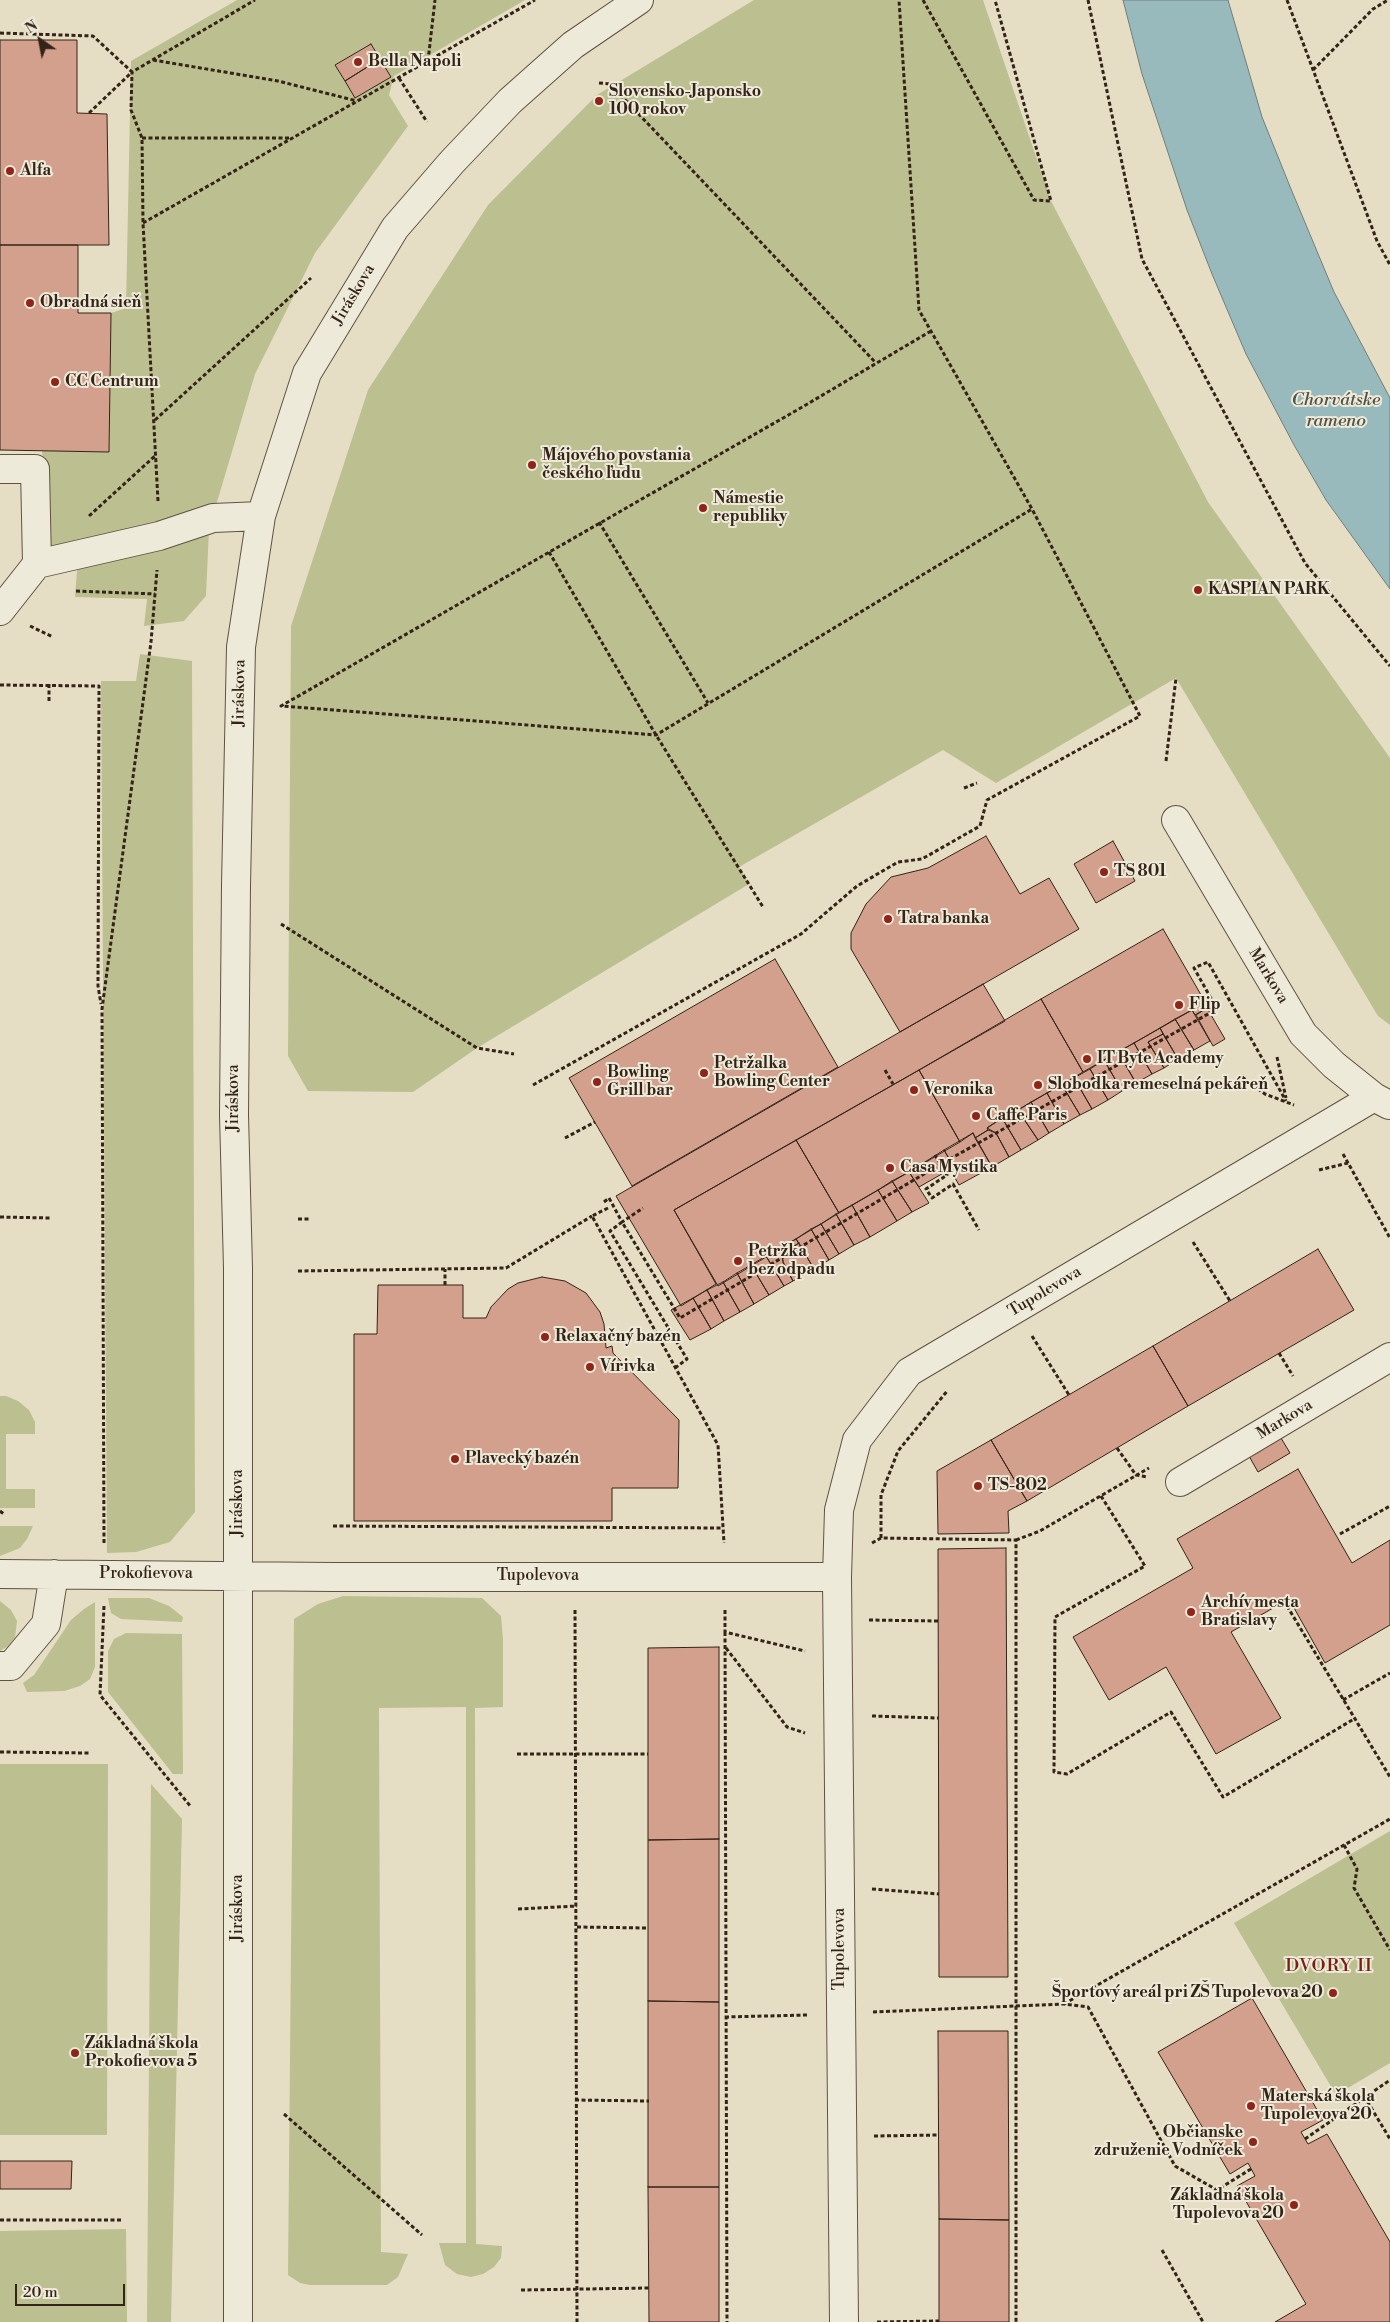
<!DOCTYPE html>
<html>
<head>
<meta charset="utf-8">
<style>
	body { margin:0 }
	#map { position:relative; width:1390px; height:2322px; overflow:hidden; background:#e5dec4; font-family:"Libre Bodoni",serif }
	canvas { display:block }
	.north { position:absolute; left:15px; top:15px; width:50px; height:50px; -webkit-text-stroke:4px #eeead9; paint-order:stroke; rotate:327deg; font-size:14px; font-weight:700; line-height:20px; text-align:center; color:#342317 }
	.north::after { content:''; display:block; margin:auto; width:18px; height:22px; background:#342317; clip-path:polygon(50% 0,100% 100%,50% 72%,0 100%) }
	.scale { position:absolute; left:15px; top:2284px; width:110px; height:22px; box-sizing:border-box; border:2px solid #342317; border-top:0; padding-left:6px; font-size:15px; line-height:18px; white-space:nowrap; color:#342317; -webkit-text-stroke:4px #eeead9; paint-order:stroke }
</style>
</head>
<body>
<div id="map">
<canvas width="1390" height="2322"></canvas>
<div class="north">N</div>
<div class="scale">20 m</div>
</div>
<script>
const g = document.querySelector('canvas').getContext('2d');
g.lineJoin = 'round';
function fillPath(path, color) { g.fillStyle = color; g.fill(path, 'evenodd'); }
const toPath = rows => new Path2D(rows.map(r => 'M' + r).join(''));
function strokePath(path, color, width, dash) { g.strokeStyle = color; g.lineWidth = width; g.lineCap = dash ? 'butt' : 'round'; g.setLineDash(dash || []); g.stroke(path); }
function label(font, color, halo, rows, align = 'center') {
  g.font = font + ' "Libre Bodoni",serif'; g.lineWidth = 4; g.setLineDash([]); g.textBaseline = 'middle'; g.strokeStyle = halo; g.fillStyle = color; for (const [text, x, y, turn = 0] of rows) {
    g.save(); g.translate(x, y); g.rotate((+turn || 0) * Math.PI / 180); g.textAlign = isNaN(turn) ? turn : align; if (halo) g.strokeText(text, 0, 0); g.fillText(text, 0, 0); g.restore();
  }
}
fillPath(toPath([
	[237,0,525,0,394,76,389,95,408,126,315,253,255,374,209,529,206,596,184,621,144,626,147,599,75,597,79,545,49,547,42,450,109,452,111,313,126,308,131,61],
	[754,0,983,0,1051,201,1208,502,1390,758,1390,1025,1378,1016,1176,678,996,783,943,750,739,867,749,884,477,1048,413,1092,308,1091,288,1056,291,626,368,390,488,205,597,95],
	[140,654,192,661,195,1512,170,1542,136,1552,107,1553,101,681,136,681],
	[0,1396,6,1396,18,1401,29,1410,35,1422,35,1434,6,1434,6,1489,35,1489,35,1508,0,1508],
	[0,1526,33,1526,27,1539,20,1548,0,1556],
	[343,1596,482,1598,501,1616,503,1640,503,1707,475,1708,476,2244,502,2246,501,2258,494,2267,483,2274,471,2277,457,2274,445,2265,439,2243,466,2243,466,1707,379,1708,381,2252,408,2254,398,2277,387,2285,310,2285,300,2283,288,2275,294,1619,318,1604],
	[108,1598,149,1598,169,1606,183,1617,182,1622,121,1619,111,1613],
	[0,1601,11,1610,17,1621,15,1637,8,1646,0,1651],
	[95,1602,95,1667,90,1679,80,1686,64,1691,27,1692,23,1683,34,1675,71,1620,84,1609],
	[126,1633,182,1634,183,1774,173,1774,108,1692,108,1651,114,1639],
	[0,1764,108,1764,107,2135,0,2135],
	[151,1784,182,1819,171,2322,147,2322],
	[1390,1831,1390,2063,1336,2095,1234,1923],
	[126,2229,127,2322,0,2322,0,2231]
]), '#bcbf8f');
const water = toPath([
	[1123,0,1228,0,1262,117,1291,189,1334,292,1390,398,1390,589,1326,500,1294,445,1246,354,1212,274,1187,210,1142,74,1123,0]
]);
fillPath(water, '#99babc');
strokePath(water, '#717e7a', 1);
const building = toPath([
	[0,40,77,40,77,113,107,114,109,245,0,245,0,40],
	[371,44,380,59,345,81,335,65,371,44],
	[380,59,391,77,355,98,345,81,380,59],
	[0,245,78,245,78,313,111,313,109,452,0,450,0,245],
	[986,836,1020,894,1049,878,1079,929,900,1032,851,949,851,933,866,904,891,877,928,868,986,836],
	[1113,841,1135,881,1096,903,1074,864,1113,841],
	[1163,929,1208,1007,1195,1015,1192,1010,1083,1072,1041,999,1163,929],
	[775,959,838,1067,632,1186,569,1078,775,959],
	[983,984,1005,1021,674,1210,716,1284,681,1306,616,1196,983,984],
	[1041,999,1083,1072,1018,1110,1019,1112,1004,1121,1002,1118,987,1128,988,1130,975,1138,973,1133,960,1142,919,1070,1041,999],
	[1207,1008,1225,1039,1213,1046,1196,1015,1207,1008],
	[1192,1010,1210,1041,1194,1050,1175,1019,1192,1010],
	[1175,1019,1194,1050,1178,1059,1160,1028,1175,1019],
	[1160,1028,1163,1034,1148,1042,1164,1068,1152,1074,1134,1043,1160,1028],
	[1163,1034,1178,1059,1164,1068,1148,1042,1163,1034],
	[1134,1043,1152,1074,1136,1083,1118,1052,1134,1043],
	[1118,1052,1136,1083,1122,1091,1104,1060,1118,1052],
	[1104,1060,1122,1091,1108,1100,1090,1069,1104,1060],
	[1090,1069,1108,1100,1092,1109,1074,1078,1090,1069],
	[919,1070,960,1142,839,1213,796,1140,919,1070],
	[1074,1078,1092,1109,1080,1115,1062,1085,1074,1078],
	[1062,1085,1080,1115,1064,1124,1047,1093,1062,1085],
	[1047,1093,1064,1124,1049,1133,1031,1102,1047,1093],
	[1031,1102,1049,1133,1038,1140,1018,1110,1031,1102],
	[1019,1112,1038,1140,1021,1150,1004,1121,1019,1112],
	[1002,1118,1021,1150,1009,1157,996,1133,987,1128,1002,1118],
	[988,1130,996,1133,1009,1157,992,1167,975,1138,988,1130],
	[973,1133,992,1167,959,1185,950,1169,954,1167,944,1150,973,1133],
	[796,1140,839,1213,718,1286,674,1210,796,1140],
	[944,1150,954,1167,919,1187,909,1172,944,1150],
	[909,1172,929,1203,912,1212,892,1181,909,1172],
	[892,1181,912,1212,897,1221,878,1190,892,1181],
	[878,1190,897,1221,870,1237,852,1205,878,1190],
	[852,1205,870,1237,854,1245,836,1214,852,1205],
	[836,1214,854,1245,839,1254,821,1224,836,1214],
	[821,1224,839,1254,829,1260,811,1229,821,1224],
	[811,1229,829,1260,814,1269,796,1239,811,1229],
	[796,1239,799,1243,782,1254,783,1262,793,1281,784,1286,766,1256,796,1239],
	[799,1243,814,1269,793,1281,783,1262,782,1254,799,1243],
	[1318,1249,1354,1310,1188,1406,1153,1346,1318,1249],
	[766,1256,784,1286,769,1295,751,1265,766,1256],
	[751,1265,769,1295,754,1304,737,1273,751,1265],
	[737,1273,754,1304,740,1312,723,1282,737,1273],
	[542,1277,565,1281,586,1293,600,1312,604,1324,606,1348,612,1346,613,1353,679,1420,678,1488,612,1488,612,1521,354,1521,354,1334,377,1334,378,1285,463,1285,463,1318,486,1318,491,1307,508,1289,518,1283,542,1277],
	[723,1282,740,1312,724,1321,707,1290,723,1282],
	[707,1290,724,1321,711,1329,693,1298,707,1290],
	[693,1298,711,1329,690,1340,671,1310,693,1298],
	[1153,1346,1188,1406,1027,1501,991,1440,1153,1346],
	[1281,1438,1290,1453,1258,1472,1249,1456,1281,1438],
	[991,1440,1027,1501,1008,1511,1009,1533,938,1534,937,1471,991,1440],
	[1298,1469,1352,1563,1390,1540,1390,1625,1325,1663,1289,1599,1231,1632,1281,1718,1216,1754,1166,1667,1109,1700,1073,1637,1193,1568,1177,1539,1298,1469],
	[1006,1548,1008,1977,939,1977,938,1549,1006,1548],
	[719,1647,719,1839,648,1840,648,1648,719,1647],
	[719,1839,719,2002,648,2001,648,1840,719,1839],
	[1252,1998,1323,2120,1301,2132,1308,2144,1327,2134,1390,2242,1390,2322,1275,2322,1306,2304,1237,2186,1255,2176,1248,2163,1230,2174,1158,2052,1252,1998],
	[648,2001,719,2002,719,2187,648,2187,648,2001],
	[938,2031,1008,2031,1009,2220,939,2219,938,2031],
	[0,2161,72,2161,71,2189,0,2189,0,2161],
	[648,2187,719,2187,719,2322,649,2322,648,2187],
	[939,2219,1009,2220,1009,2322,939,2322,939,2219]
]);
fillPath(building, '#d3a08d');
strokePath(building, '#342317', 1);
const minor = toPath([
	[0,469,35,469,37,564,0,611],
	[37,564,159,536,213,518,261,516],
	[1176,820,1303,1034,1334,1065,1374,1097,1389,1105],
	[1180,1482,1390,1357],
	[0,1574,334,1577,837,1577],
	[0,1666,11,1666,46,1624,54,1574],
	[238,2322,238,1268,234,1115,236,885,241,647,261,516,307,373,395,228,452,162,510,101,573,45,639,0],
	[844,2322,837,1577,839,1510,857,1440,909,1372,1374,1097]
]);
strokePath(minor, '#605242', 30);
strokePath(toPath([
	[923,0,1034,200,1051,201,995,0],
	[1088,0,1142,259,1305,563,1390,666],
	[1287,0,1377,241,1390,265],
	[0,33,93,36,132,72,89,113],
	[153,60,278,81,357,101],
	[428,61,435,0],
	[1313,70,1373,9,1388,0],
	[399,78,427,122],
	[599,83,610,84,876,363],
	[142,138,291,138],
	[143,223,535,0],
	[931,331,804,406,281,706,656,735,1032,509],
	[155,420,311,278],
	[158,501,143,223,142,138,131,110,132,72,255,0],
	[89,516,156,455],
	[599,522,708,703],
	[549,552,656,735,763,907],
	[76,591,155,594],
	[30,626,53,637],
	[0,685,99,686,98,986,101,1004],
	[49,701,49,684],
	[1166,761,1176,678],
	[964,788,977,783],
	[281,924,477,1048,514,1054],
	[1277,1057,1286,1098],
	[885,1070,893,1084],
	[1242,1077,1265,1094,1294,1105],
	[533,1085,801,934,857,886,898,862,922,859,980,826,987,800,1140,716,1032,509,919,310,899,0],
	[565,1138,595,1122],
	[1343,1154,1390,1238],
	[935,1155,947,1175,926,1189,932,1198,953,1184,979,1230],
	[1319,1170,1348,1163],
	[604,1202,609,1198,622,1222,643,1208],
	[608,1208,592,1216,718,1445,724,1543],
	[0,1217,51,1218],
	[298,1219,311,1219],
	[1193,1242,1230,1301],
	[298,1271,506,1268,592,1216],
	[445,1285,445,1269],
	[1032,1336,1069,1395],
	[1279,1353,1293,1376],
	[675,1368,687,1359,610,1231,622,1222,680,1318,941,1164,1217,1009,1194,968,1208,962,1286,1101],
	[1117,1448,1136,1475,1147,1477],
	[1101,1496,1145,1566,1055,1617,1054,1772,1067,1774,1171,1712,1223,1797,1354,1719],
	[0,1511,5,1515],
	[333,1526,723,1528],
	[1340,1534,1390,1506],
	[881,1538,881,1495,898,1451,948,1390],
	[1016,1540,1040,1531,1149,1468],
	[104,1543,102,1009,151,642,157,570],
	[872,1543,881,1538,1016,1540,1016,2322],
	[104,1606,100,1695,191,1807],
	[1287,1606,1390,1777],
	[575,1610,577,2322],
	[725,1610,725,1632,805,1651],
	[869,1620,938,1621],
	[725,1632,727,2322],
	[726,1648,787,1727,805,1733],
	[1343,1700,1390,1673],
	[872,1716,938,1718],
	[0,1752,89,1753],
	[517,1754,648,1754],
	[1344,1845,1357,1869,1354,1888,1390,1950],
	[872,1889,939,1894],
	[518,1909,577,1906],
	[577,1927,648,1928],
	[1064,2004,1390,1819],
	[873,2012,1064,2004,1088,2007,1175,2166,1217,2190,1251,2169],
	[725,2017,807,2015],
	[1364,2096,1390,2139],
	[575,2100,649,2101],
	[284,2114,422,2235],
	[874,2136,939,2135],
	[1305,2139,1390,2080],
	[0,2220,123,2220],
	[1162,2250,1203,2322],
	[521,2290,649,2288],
	[877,2322,939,2321]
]), '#342317', 3, [4, 2.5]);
strokePath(minor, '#eeead9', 28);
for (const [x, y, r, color] of [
	[358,62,5,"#8f2418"],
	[599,101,5,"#8f2418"],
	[10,171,5,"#8f2418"],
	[30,303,5,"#8f2418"],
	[55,382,5,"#8f2418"],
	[532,465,5,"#8f2418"],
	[703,508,5,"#8f2418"],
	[1198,590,5,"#8f2418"],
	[1104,872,5,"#8f2418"],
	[888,919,5,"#8f2418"],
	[1179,1005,5,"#8f2418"],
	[1087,1059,5,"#8f2418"],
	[704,1073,5,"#8f2418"],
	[597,1082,5,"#8f2418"],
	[1038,1085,5,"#8f2418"],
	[914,1090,5,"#8f2418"],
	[976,1116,5,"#8f2418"],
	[890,1168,5,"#8f2418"],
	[738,1261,5,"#8f2418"],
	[545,1337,5,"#8f2418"],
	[590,1367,5,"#8f2418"],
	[455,1459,5,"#8f2418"],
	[978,1486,5,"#8f2418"],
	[1191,1612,5,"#8f2418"],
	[1333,1993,5,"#8f2418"],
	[75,2053,5,"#8f2418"],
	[1251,2106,5,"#8f2418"],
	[1253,2142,5,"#8f2418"],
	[1294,2205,5,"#8f2418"]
]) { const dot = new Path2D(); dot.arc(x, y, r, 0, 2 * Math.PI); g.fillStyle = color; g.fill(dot); strokePath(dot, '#eeead9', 2); }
label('bold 16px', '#342317', '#eeead9', [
	["Bella Napoli",368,62],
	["Slovensko-Japonsko",609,92],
	["100 rokov",609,110],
	["Alfa",20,171],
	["Obradná sieň",40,303],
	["CC Centrum",65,382],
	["Májového povstania",542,456],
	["českého ľudu",542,474],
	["Námestie",713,499],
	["republiky",713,517],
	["KASPIAN PARK",1208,590],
	["TS 801",1114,872],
	["Tatra banka",898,919],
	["Flip",1189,1005],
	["IT Byte Academy",1097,1059],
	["Petržalka",714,1064],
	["Bowling Center",714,1082],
	["Bowling",607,1073],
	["Grill bar",607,1091],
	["Slobodka remeselná pekáreň",1048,1085],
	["Veronika",924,1090],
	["Caffe Paris",986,1116],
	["Casa Mystika",900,1168],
	["Petržka",748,1252],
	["bez odpadu",748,1270],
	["Relaxačný bazén",555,1337],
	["Vírivka",600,1367],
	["Plavecký bazén",465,1459],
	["TS-802",988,1486],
	["Archív mesta",1201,1603],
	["Bratislavy",1201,1621],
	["Športový areál pri ZŠ Tupolevova 20",1323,1993,"right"],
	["Základná škola",85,2044],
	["Prokofievova 5",85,2062],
	["Materská škola",1261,2097],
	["Tupolevova 20",1261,2115],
	["Občianske",1243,2133,"right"],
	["združenie Vodníček",1243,2151,"right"],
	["Základná škola",1284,2196,"right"],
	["Tupolevova 20",1284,2214,"right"]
], 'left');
label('16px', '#342317', '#eeead9', [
	["Jiráskova",354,295,-59],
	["Jiráskova",240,693,-89],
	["Markova",1268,976,59],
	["Jiráskova",234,1098,-90],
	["Tupolevova",1045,1292,-31],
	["Markova",1285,1420,-31],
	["Jiráskova",238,1503,-90],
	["Prokofievova",146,1574],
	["Tupolevova",538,1576],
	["Jiráskova",238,1908,-90],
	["Tupolevova",840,1949,-90]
]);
label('italic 18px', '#525049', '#eeead9', [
	["Chorvátske",1336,401],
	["rameno",1336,422]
]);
g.letterSpacing = '1px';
label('18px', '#7a1f14', '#eeead9', [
	["DVORY II",1329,1967]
]);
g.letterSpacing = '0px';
</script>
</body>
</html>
